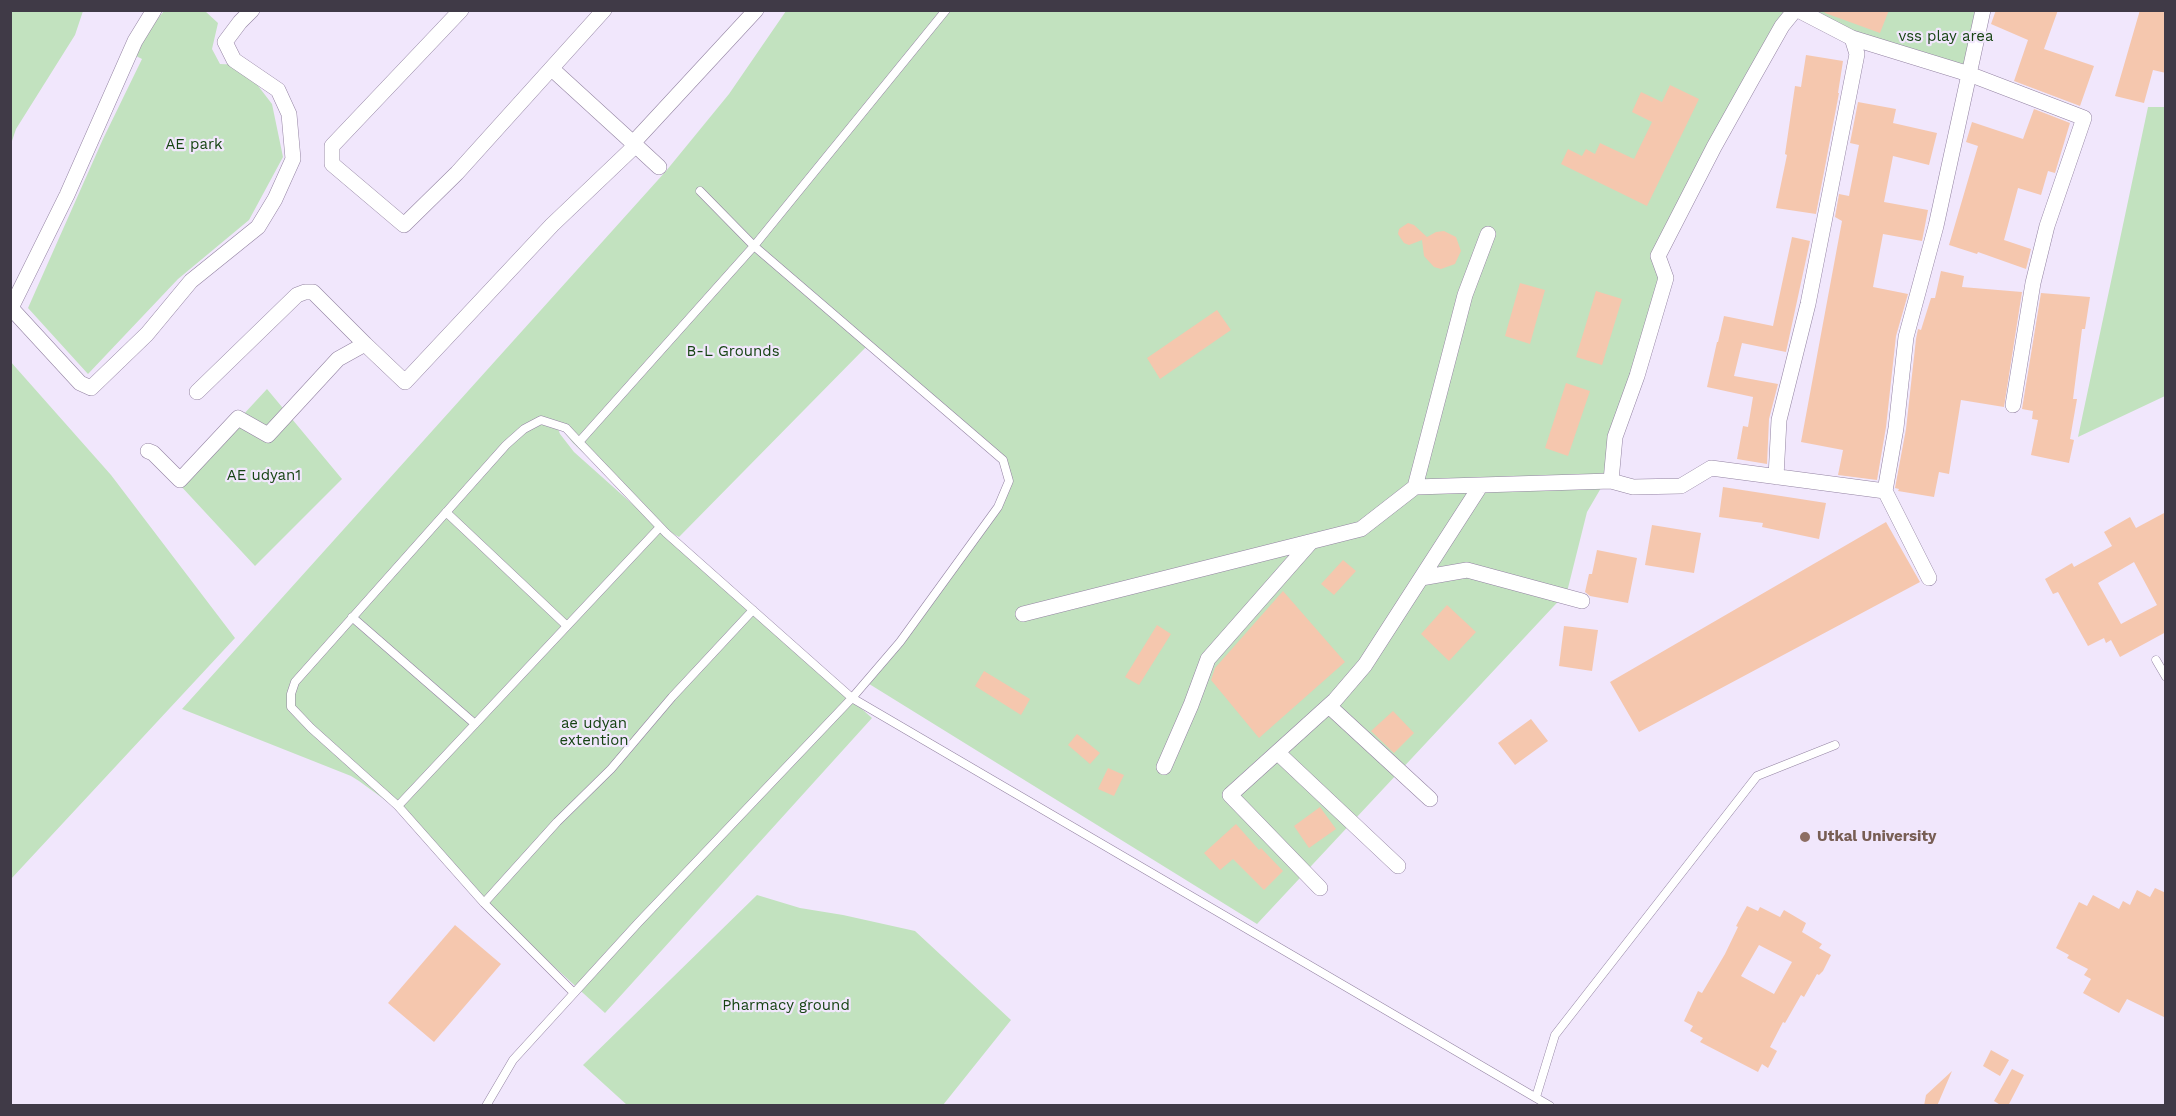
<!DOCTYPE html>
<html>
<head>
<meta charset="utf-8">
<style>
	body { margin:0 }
	#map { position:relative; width:2176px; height:1116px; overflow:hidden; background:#f1e7fc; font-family:"Work Sans",sans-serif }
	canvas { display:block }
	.frame { position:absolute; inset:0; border:12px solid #403a47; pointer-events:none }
</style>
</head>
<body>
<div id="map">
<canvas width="2176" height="1116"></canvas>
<div class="frame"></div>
</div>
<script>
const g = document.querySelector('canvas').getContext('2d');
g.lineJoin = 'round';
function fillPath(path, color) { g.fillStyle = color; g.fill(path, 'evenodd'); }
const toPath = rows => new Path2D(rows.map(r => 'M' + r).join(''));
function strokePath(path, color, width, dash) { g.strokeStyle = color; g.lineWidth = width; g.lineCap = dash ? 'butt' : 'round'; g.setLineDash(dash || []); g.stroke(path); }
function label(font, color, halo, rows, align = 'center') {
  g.font = font + ' "Work Sans",sans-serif'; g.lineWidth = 4.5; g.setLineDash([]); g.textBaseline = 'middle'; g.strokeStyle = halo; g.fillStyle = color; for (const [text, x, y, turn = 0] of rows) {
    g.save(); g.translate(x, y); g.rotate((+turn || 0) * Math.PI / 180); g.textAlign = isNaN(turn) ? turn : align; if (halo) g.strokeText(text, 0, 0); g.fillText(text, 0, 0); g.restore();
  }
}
fillPath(toPath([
	[11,10,83,11,75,35,16,129,11,144],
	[164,11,205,11,218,23,212,49,220,64,242,65,272,104,283,157,249,220,178,279,88,374,28,308,103,139,142,59,130,53],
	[786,11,1795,11,1659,247,1661,277,1608,476,1587,512,1567,592,1257,924,866,682,959,563,1010,482,1003,459,868,345,679,537,661,527,573,443,555,421,560,434,574,452,872,718,605,1013,484,903,396,808,359,781,351,776,182,709,666,171,729,94],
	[1801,11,1981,11,1967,71,1908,52],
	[2148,107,2165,107,2165,396,2078,437],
	[10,361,111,475,235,638,11,879],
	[267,389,342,479,255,566,179,484],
	[757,895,800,908,843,915,915,931,1011,1020,943,1105,627,1105,583,1065]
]), '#c2e2bf');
fillPath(toPath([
	[1823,10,1889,10,1880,33,1825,13],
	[1996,10,2058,10,2044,49,2094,66,2080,106,2014,81,2028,40,1991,24],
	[2140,10,2166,10,2166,73,2153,70,2144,103,2115,96],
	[1806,55,1843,61,1838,93,1839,93,1816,214,1776,208,1787,155,1785,154,1795,86,1801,87],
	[1670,85,1699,99,1647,206,1561,164,1568,149,1582,156,1586,149,1595,154,1600,143,1634,159,1652,122,1632,112,1641,92,1662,102],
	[1858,102,1896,109,1893,123,1937,133,1929,165,1893,156,1884,202,1928,210,1922,241,1883,234,1873,287,1908,294,1896,336,1886,427,1877,480,1838,475,1843,450,1801,442,1842,221,1835,217,1839,194,1849,196,1859,145,1850,143],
	[2034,109,2070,123,2055,173,2048,171,2041,195,2018,188,2004,240,2031,249,2026,269,1978,252,1977,254,1949,245,1978,146,1966,142,1972,122,2023,139],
	[1408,223,1414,225,1427,237,1436,232,1444,231,1456,237,1461,251,1455,264,1441,269,1434,267,1424,256,1422,240,1409,245,1404,243,1398,234,1399,229],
	[1792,237,1810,241,1786,352,1742,343,1734,376,1778,384,1769,419,1767,464,1737,459,1743,426,1748,427,1753,397,1707,387,1717,342,1718,342,1724,316,1773,326],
	[1941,271,1964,276,1962,287,2022,292,2004,407,1961,400,1949,474,1939,472,1934,497,1898,491,1899,489,1895,488,1906,429,1916,339,1918,329,1921,330,1931,298,1935,298],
	[1520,283,1545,290,1530,344,1505,336],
	[1596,291,1622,299,1602,365,1576,357],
	[2041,293,2090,297,2085,329,2082,329,2073,399,2077,399,2070,439,2074,440,2069,463,2031,455,2038,420,2032,419,2033,411,2022,409],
	[1217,310,1231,330,1160,379,1147,358],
	[1566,383,1590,391,1568,456,1545,448],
	[1723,487,1826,503,1819,539,1762,527,1763,523,1719,517],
	[2166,512,2166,632,2120,657,2111,640,2106,643,2104,638,2088,646,2058,592,2053,594,2045,579,2072,563,2074,567,2112,546,2104,532,2130,517,2136,528],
	[2134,562,2157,605,2121,624,2098,583],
	[1886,522,1920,582,1639,732,1610,682],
	[1652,525,1701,533,1694,573,1645,565],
	[1597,550,1637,558,1628,603,1590,596,1585,592,1589,574,1592,574],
	[1343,560,1356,571,1334,595,1321,584],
	[1283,591,1345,662,1259,738,1211,680,1215,668],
	[1447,605,1476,632,1449,661,1421,634],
	[1157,625,1171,634,1139,685,1125,677],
	[1564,626,1598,630,1592,671,1559,666],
	[984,671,1030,699,1021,715,975,686],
	[1393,711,1414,733,1394,753,1371,731],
	[1531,719,1548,741,1515,765,1498,743],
	[1077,734,1100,753,1090,764,1068,745],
	[1108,768,1124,775,1114,796,1098,789],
	[1320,807,1336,829,1309,848,1294,826],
	[1236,824,1259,850,1261,848,1283,871,1264,890,1233,859,1220,870,1204,853],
	[2155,888,2166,893,2166,1018,2127,999,2119,1013,2083,993,2091,979,2084,975,2088,969,2067,958,2069,955,2056,948,2079,902,2087,906,2093,895,2119,909,2123,901,2130,905,2137,890,2150,897],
	[1747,906,1758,911,1760,907,1780,917,1784,910,1806,923,1802,932,1822,944,1819,948,1831,955,1823,971,1819,975,1817,974,1804,997,1801,995,1785,1023,1783,1022,1770,1047,1777,1051,1768,1068,1762,1064,1758,1072,1700,1042,1703,1038,1690,1031,1693,1026,1684,1021,1698,991,1702,993,1725,954,1738,927,1736,926],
	[1759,945,1792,962,1774,994,1741,976],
	[455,925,501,964,434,1042,388,1003],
	[1991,1050,2009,1060,2000,1076,1983,1066],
	[2012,1069,2024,1075,2008,1106,2002,1106,1994,1101],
	[1952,1071,1937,1106,1924,1106,1926,1095]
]), '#f5c7ae');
const lane = toPath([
	[946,10,754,246,1003,460,1009,481,998,507,900,642,852,698,1550,1106],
	[446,512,567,626],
	[352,617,475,724],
	[2156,660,2166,677],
	[398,806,660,527],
	[484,903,557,822,611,769,672,697,753,610],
	[574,993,484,903,398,806,311,728,291,707,291,694,295,682,506,445,524,429,541,420,566,428,579,442],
	[1536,1097,1555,1035,1757,776,1835,745],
	[486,1106,513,1060,638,923,852,698,666,533,579,442,754,246,700,191]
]);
const street = toPath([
	[154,10,135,41,67,195,11,308,80,383,91,388,147,334,191,281,258,227,275,199,293,159,289,114,278,90,234,60,225,42,240,22,252,10],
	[461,10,332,146,332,164,404,225,457,173,604,10],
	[1795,10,1782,26,1752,79,1714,147,1658,256,1666,278,1637,376,1615,437,1611,481,1633,487,1681,486,1711,468,1885,491],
	[1852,38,1969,74,2084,118,2047,226,2033,283,2013,405],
	[552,69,633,143],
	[659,167,633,143,756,10],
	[1488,234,1465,295,1415,487,1611,481],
	[197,392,297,295,305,292,313,292,365,344],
	[148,451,153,453,180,480,238,418,268,435,338,359,365,344,405,382,552,225,636,145],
	[1776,477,1779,420,1808,304,1857,54,1852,38,1798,10],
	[1421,578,1467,570,1582,601],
	[1929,578,1885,491,1896,428,1906,337,1936,226,1983,10],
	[1023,614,1361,529,1415,487],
	[1329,706,1430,799],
	[1278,753,1398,866],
	[1164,767,1191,705,1208,659,1310,543],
	[1320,888,1230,795,1335,700,1365,665,1481,485]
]);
strokePath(lane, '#9383a2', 9);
strokePath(street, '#9383a2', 16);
strokePath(lane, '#fff', 8);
strokePath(street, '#fff', 15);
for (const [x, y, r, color] of [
	[1805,837,6,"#8d6e63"]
]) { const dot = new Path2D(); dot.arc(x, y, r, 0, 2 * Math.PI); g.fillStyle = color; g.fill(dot); strokePath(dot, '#f1e7fc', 2); }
label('15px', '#164413', '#f1e7fc', [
	["vss play area",1946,37],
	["AE park",194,145],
	["B-L Grounds",733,352],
	["AE udyan1",264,476],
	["ae udyan",594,724],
	["extention",594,741],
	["Pharmacy ground",786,1006]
]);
label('bold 15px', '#785e54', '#f1e7fc', [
	["Utkal University",1817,837]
], 'left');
</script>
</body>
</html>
